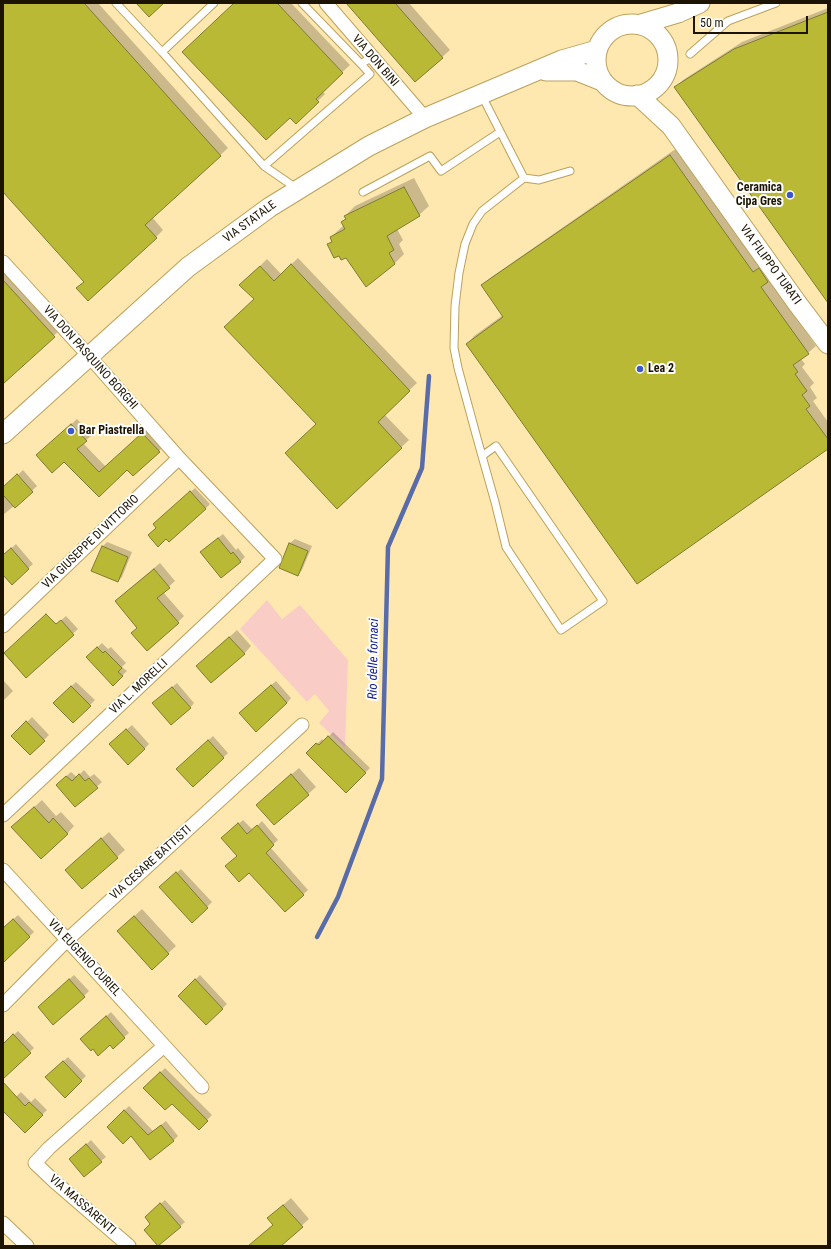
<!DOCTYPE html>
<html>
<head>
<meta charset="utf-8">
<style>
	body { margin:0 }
	#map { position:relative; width:831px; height:1249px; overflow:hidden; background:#fee8af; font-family:"Roboto Condensed",sans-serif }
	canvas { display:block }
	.frame { position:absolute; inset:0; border:4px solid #1c1401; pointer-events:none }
	.scale { position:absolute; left:693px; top:16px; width:115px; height:18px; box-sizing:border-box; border:2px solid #1c1401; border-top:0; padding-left:5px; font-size:12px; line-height:14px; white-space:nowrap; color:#1c1401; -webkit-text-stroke:3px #fff; paint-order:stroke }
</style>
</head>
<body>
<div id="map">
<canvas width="831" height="1249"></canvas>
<div class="frame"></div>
<div class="scale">50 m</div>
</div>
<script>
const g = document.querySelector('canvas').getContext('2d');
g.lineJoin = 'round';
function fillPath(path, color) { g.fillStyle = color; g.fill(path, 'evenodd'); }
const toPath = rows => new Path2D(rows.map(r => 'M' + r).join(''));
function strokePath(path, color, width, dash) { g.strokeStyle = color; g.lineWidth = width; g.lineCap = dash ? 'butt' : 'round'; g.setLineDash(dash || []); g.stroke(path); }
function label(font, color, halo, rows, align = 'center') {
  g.font = font + ' "Roboto Condensed",sans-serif'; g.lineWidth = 4; g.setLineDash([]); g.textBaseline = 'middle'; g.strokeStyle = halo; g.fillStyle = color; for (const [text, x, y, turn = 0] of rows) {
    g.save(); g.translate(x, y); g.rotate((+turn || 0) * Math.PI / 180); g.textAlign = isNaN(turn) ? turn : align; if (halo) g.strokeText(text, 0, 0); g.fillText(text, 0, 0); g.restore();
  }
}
fillPath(toPath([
	[267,600,282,619,300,605,348,660,345,747,319,723,329,711,315,694,307,702,240,629]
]), '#f9cdc5');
fillPath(toPath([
	[3,3,98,3,228,148,152,217,163,230,156,237,85,281,3,191],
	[235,3,291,3,350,65,322,91,325,94,296,123],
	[347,3,409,3,450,50,416,81],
	[828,8,828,301,676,87,683,80,742,42],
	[677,148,775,274,769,280,816,346,801,359,805,364,802,367,814,383,810,387,817,398,813,401,828,422,828,447,467,344,474,336,503,315,483,286,490,278],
	[414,178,429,206,419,215,397,229,403,240,399,244,404,254,394,264,346,257,339,254,328,245,333,241,331,237,344,225,343,222,346,218,345,216,355,206],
	[298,258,417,383,384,414,409,440,338,507,317,424,255,299,248,278,267,259,281,274],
	[3,265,61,329,3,382],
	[77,419,92,435,83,443,106,467,149,428,165,445,159,451,127,468,99,496,64,460,44,450],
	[23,470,37,486,15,507,14,506,3,515,3,489],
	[195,488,210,504,205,509,157,528,159,520],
	[223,534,236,550,238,548,245,557,240,562,206,547],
	[295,539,312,546,302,570,298,575,280,568,290,543],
	[107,542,132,552,122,577,118,581,102,547],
	[16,544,33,564,12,583,3,573,3,556],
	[160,563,175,581,163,592,184,616,178,622,138,628,122,595],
	[66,616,78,629,26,676,39,640],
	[237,630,251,646,244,654,205,659],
	[102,643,108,649,111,647,126,663,122,667,127,671,113,684,87,657],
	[3,680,13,691,3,701],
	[276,681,291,698,287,703,245,708],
	[76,682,95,700,73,722,54,703],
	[177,683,194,703,190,708,159,699],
	[32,717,49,735,30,754,13,736],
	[132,725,149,744,144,749,115,740],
	[333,732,370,768,346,792,308,753,322,739,324,741],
	[213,736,228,753,193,786,182,764],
	[299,768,316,787,274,824,264,798],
	[84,770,90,777,94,774,102,782,75,806,62,780,71,772,77,777],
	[42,800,56,816,61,812,74,826,67,834,20,820],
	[243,820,253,830,262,821,278,840,270,847,308,890,285,911,227,834],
	[109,832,125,850,82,888,74,862],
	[181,869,212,902,207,907,165,883],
	[142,909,176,946,152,968,126,924],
	[18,915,34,932,5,960,3,958,3,929],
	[74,975,89,991,84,996,44,1002],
	[200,975,227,1004,206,1024,179,996],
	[111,1012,129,1033,124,1037,110,1044,86,1034],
	[18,1031,34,1048,3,1077,3,1045],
	[68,1057,86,1076,65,1096,46,1077],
	[165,1068,212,1115,199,1128,172,1102,145,1088],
	[21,1092,31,1102,35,1098,47,1110,25,1131,3,1109],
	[129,1106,153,1131,166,1121,178,1136,173,1141,131,1135,108,1127],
	[91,1140,106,1157,101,1161,75,1155],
	[291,1198,309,1219,279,1246,260,1246,263,1233,274,1224,276,1211],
	[165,1200,185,1222,159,1245,145,1230,152,1223,150,1213]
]), '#0003');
strokePath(toPath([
	[317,937,338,897,382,779,388,547,422,468,429,376]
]), '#596caa', 4.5);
const building = toPath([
	[3,3,84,3,221,156,145,225,157,238,88,301,76,288,84,282,3,192,3,3],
	[136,3,164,3,149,17,136,3],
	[234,3,277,3,343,73,316,99,319,102,296,124,290,118,266,140,182,52,234,3],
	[346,3,395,3,443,58,415,82,346,3],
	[828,12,828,303,674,87,734,49,828,12],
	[670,155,753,272,759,268,768,282,761,287,809,354,793,365,798,372,795,374,807,391,802,395,810,406,806,409,828,439,828,449,637,584,466,344,503,317,481,285,670,155],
	[404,187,420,216,387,236,394,250,389,253,395,264,366,287,346,258,341,260,339,256,334,258,327,244,332,242,330,237,345,229,341,222,346,219,344,216,404,187],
	[291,264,410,391,378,422,402,448,337,509,285,453,316,424,224,327,254,299,239,285,260,266,274,281,291,264],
	[3,280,55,337,3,384,3,280],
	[71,424,87,441,77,449,99,472,142,433,160,452,133,476,127,470,99,497,64,462,52,473,36,455,71,424],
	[17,474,33,492,15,508,3,495,3,487,17,474],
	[190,491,206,509,169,542,166,539,158,547,148,535,156,528,153,524,190,491],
	[218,538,231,554,233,552,241,562,221,578,200,552,218,538],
	[289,543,308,551,298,576,279,568,289,543],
	[102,546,128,557,118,582,91,571,102,546],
	[11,548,29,569,12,585,3,575,3,555,11,548],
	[154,569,170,588,157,598,179,623,147,651,131,633,137,628,115,601,154,569],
	[46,614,56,624,61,620,74,635,26,678,4,653,46,614],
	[229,637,245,654,211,683,196,666,229,637],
	[97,647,103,653,105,651,122,668,118,672,123,676,113,686,86,657,97,647],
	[271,685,287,703,256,732,239,713,271,685],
	[71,686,91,706,73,723,53,703,71,686],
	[172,687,191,708,171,725,152,703,172,687],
	[26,721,45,741,30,755,11,736,26,721],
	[126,729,145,749,128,765,109,744,126,729],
	[328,736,366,773,346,793,306,753,316,743,319,745,328,736],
	[208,740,224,758,193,787,176,769,208,740],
	[79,774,85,781,89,778,98,788,75,807,56,785,66,776,72,781,79,774],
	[291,774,309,795,274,825,256,805,291,774],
	[34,807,49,823,53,818,68,834,41,859,11,827,34,807],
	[238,823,247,834,257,825,274,845,266,853,304,895,285,912,249,873,239,882,225,866,237,856,221,838,238,823],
	[101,838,118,858,82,889,65,870,101,838],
	[176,872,208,908,192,923,159,887,176,872],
	[134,916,169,954,152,970,117,931,134,916],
	[13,919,30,937,3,963,3,928,13,919],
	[69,979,85,997,53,1025,38,1007,69,979],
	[195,979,223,1009,206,1025,178,996,195,979],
	[106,1016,125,1038,113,1049,110,1045,98,1056,93,1049,91,1051,80,1039,106,1016],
	[13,1034,31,1053,3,1079,3,1044,13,1034],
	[63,1061,82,1081,65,1098,45,1077,63,1061],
	[160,1072,208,1121,199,1130,172,1104,165,1110,143,1088,160,1072],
	[3,1082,25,1106,29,1102,43,1115,25,1133,3,1111,3,1082],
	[124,1110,148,1135,161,1125,174,1141,150,1160,131,1136,123,1144,107,1127,124,1110],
	[86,1144,102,1162,84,1177,69,1159,86,1144],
	[160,1203,181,1227,158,1246,144,1230,150,1224,145,1217,160,1203],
	[283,1205,303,1227,281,1246,248,1246,273,1225,267,1218,283,1205]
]);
fillPath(building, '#bab936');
strokePath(building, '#7c7c32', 1);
const lane = toPath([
	[116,3,162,52,264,166,296,188],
	[302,3,361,64,372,57],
	[162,52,214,3],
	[690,54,728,21,776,3],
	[482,96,524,178,482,211,473,224,465,244,459,273,455,306,454,348,458,368,477,438,482,456,495,502,506,547,561,630,603,601,496,446,482,456],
	[264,166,370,74,361,64],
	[524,178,539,180,570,171],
	[363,192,430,156,441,171,500,132]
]);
const street = toPath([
	[326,3,425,118],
	[3,262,89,356,179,458,275,559,3,815],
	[3,626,179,458],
	[3,870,202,1087],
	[3,1005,67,940,302,725],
	[3,1223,27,1246],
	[129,1246,54,1181,35,1163,49,1148,164,1046]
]);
const secondary = toPath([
	[641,24,678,13,700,3],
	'596 60a36 36 0 1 1 72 0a36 36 0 1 1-72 0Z',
	[546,71,577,71,602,81],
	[637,95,644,101,671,126,797,303,828,344],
	[3,434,188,267,270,207,369,146,425,118,562,60,597,50]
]);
strokePath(lane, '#bca15a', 9);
strokePath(street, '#bca15a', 15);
strokePath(secondary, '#bca15a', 21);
strokePath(lane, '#fff', 7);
strokePath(street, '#fff', 13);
strokePath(secondary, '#fff', 19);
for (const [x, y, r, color] of [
	[790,195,4,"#3d58cb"],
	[640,369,4,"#3d58cb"],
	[71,431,4,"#3d58cb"]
]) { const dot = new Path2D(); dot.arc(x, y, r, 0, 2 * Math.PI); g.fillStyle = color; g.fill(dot); strokePath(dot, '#fff', 1.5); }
label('12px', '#1c1401', '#fff', [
	["VIA DON BINI",375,61,49],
	["VIA STATALE",250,222,-36],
	["VIA FILIPPO TURATI",770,265,54],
	["VIA DON PASQUINO BORGHI",90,358,48],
	["VIA GIUSEPPE DI VITTORIO",91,542,-44],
	["VIA L. MORELLI",139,687,-43],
	["VIA CESARE BATTISTI",151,863,-42],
	["VIA EUGENIO CURIEL",84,958,47],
	["VIA MASSARENTI",82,1205,41]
]);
label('bold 12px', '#1c1401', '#fff', [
	["Ceramica",782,188,"right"],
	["Cipa Gres",782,202,"right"],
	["Lea 2",648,369],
	["Bar Piastrella",79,431]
], 'left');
label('italic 13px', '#182391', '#fff', [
	["Rio delle fornaci",374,659,-89]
]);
</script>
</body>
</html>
